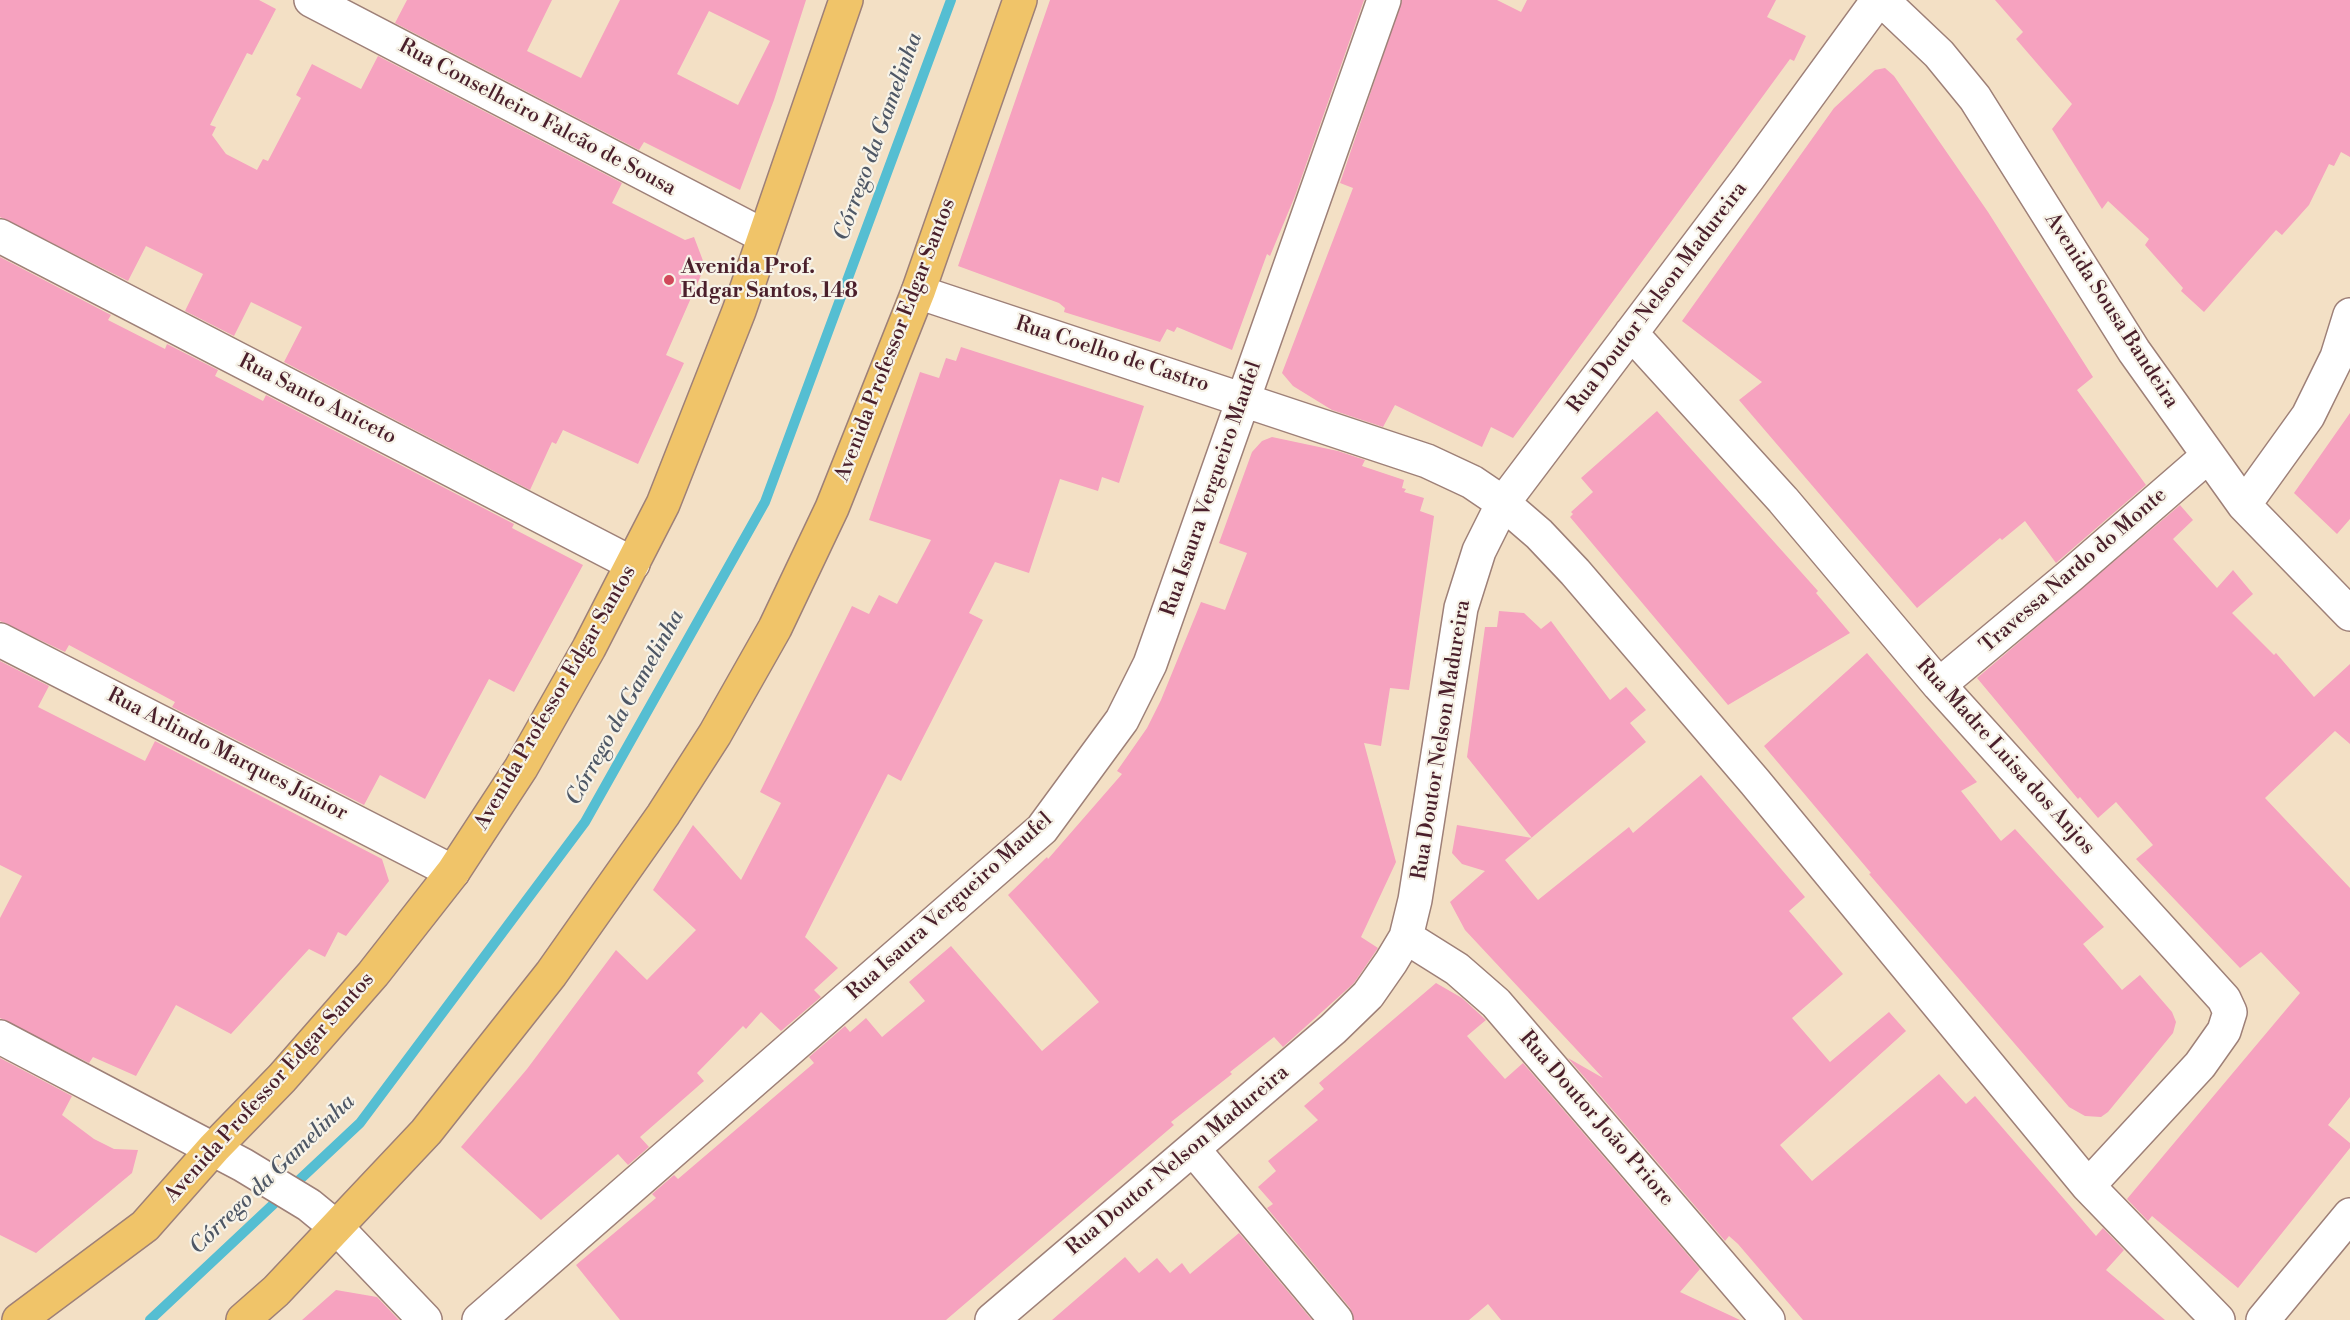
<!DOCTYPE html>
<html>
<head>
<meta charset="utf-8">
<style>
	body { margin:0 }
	canvas { display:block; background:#f3e0c5 }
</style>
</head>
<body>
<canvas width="2350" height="1320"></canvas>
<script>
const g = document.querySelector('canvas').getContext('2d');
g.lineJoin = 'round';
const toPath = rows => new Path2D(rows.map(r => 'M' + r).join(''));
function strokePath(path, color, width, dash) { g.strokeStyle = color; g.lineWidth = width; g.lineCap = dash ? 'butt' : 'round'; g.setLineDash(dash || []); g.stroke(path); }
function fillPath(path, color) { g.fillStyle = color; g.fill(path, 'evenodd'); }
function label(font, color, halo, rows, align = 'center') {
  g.font = font + ' "Libre Bodoni",serif'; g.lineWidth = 4.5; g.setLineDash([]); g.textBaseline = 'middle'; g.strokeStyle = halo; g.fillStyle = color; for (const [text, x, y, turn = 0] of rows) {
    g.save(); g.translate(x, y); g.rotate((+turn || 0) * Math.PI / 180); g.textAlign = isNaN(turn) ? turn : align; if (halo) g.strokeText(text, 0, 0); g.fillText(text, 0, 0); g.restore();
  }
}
strokePath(toPath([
	[150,1320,360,1123,585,822,765,502,951,0]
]), '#55bed2', 10);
fillPath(toPath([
	[0,0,259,0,276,9,252,55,247,53,210,125,216,127,212,135,226,154,257,170,263,159,268,161,301,98,296,95,312,64,361,89,378,56,622,183,612,203,685,240,694,237,705,266,666,355,684,363,638,464,563,430,556,444,552,442,530,490,284,362,302,327,251,302,234,336,185,311,203,274,146,246,128,281,0,217],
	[407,0,552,0,527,51,581,78,620,0,806,0,774,100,740,190,644,142,639,150,395,23],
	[709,11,770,41,738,105,677,74],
	[1050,0,1364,0,1295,196,1270,256,1267,254,1232,350,1177,327,1174,332,1167,329,1160,342,1064,312,1065,308,1059,303,958,266],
	[1402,0,1497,0,1521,12,1527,0,1776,0,1767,17,1806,36,1794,61,1790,59,1513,438,1491,427,1482,447,1395,405,1383,427,1332,410,1293,386,1282,373,1353,188,1340,183],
	[1995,0,2350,0,2350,157,2341,152,2334,166,2329,164,2309,205,2282,235,2276,230,2204,312,2181,291,2183,288,2145,245,2149,239,2108,201,2102,209,2052,129,2072,104,2016,39,2023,32],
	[1885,68,1894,76,1988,212,2093,377,2077,390,2146,485,2056,563,2025,521,2002,540,2000,538,1917,608,1739,400,1762,382,1682,321,1834,108,1875,70],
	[0,257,111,315,108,320,165,349,167,344,218,370,215,376,263,401,266,395,514,524,512,528,583,565,514,692,489,679,425,799,380,775,364,805,172,707,175,702,69,645,65,652,0,621],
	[961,347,1144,406,1119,483,1102,477,1098,491,1060,479,1029,573,995,562,969,613,983,620,901,781,888,774,805,937,838,968,814,990,821,997,781,1031,761,1012,746,1029,743,1026,697,1073,704,1081,640,1137,649,1147,628,1165,618,1154,541,1220,461,1147,527,1069,616,950,647,980,696,930,653,890,693,825,741,880,781,803,760,792,852,606,869,614,879,595,897,604,931,540,869,520,920,372,939,378,946,358,956,361],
	[1657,411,1818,591,1816,593,1850,633,1728,705,1570,517,1573,514,1571,512,1593,492,1581,478],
	[2350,413,2350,519,2337,534,2294,493],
	[1272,437,1338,451,1365,460,1362,466,1404,480,1402,488,1406,489,1404,492,1424,498,1420,511,1434,516,1409,690,1390,688,1381,746,1364,743,1396,862,1361,937,1378,948,1354,983,1283,1047,1274,1037,1230,1072,1232,1074,1171,1122,1174,1125,946,1320,620,1320,576,1265,656,1198,652,1194,674,1175,678,1179,814,1063,809,1057,845,1026,850,1032,866,1018,882,1037,925,1001,909,982,951,946,1042,1051,1099,1002,1008,895,1047,857,1048,859,1122,774,1117,771,1147,728,1161,700,1201,602,1225,610,1247,553,1219,543,1252,452,1262,441],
	[2180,505,2193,520,2173,539,2217,588,2233,570,2253,594,2232,613,2274,655,2276,653,2314,697,2350,664,2350,744,2335,731,2265,798,2350,888,2350,1097,2328,1125,2350,1143,2350,1148,2238,1288,2152,1216,2148,1221,2127,1199,2300,993,2261,952,2240,968,2136,859,2153,845,2116,802,2098,818,2080,797,2078,799,1977,678],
	[1499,611,1524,613,1541,629,1551,621,1610,700,1626,687,1646,710,1630,723,1646,742,1505,860,1538,900,1629,827,1633,833,1701,775,1805,897,1789,911,1843,974,1792,1018,1830,1062,1889,1012,1906,1031,1780,1145,1812,1181,1939,1074,1966,1104,1975,1096,2096,1236,2103,1228,2124,1250,2106,1270,2165,1320,1803,1320,1738,1244,1729,1236,1725,1241,1568,1058,1603,1078,1465,930,1450,902,1485,871,1462,864,1452,853,1457,825,1532,838,1467,757,1485,627,1497,627],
	[1867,653,1977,782,1961,791,2001,841,2015,829,2104,927,2083,944,2122,990,2140,975,2172,1012,2176,1022,2173,1033,2108,1112,2101,1117,2085,1116,2069,1107,1869,874,1871,873,1764,746],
	[0,661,49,686,38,707,145,761,155,741,382,859,389,881,346,936,338,932,325,957,309,949,231,1034,176,1005,136,1076,93,1057,89,1063,0,1018,0,918,22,876,0,865],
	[1436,983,1462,998,1486,1020,1467,1036,1505,1079,1523,1063,1700,1269,1680,1292,1740,1320,1501,1320,1488,1304,1469,1320,1354,1320,1350,1308,1267,1208,1273,1204,1258,1187,1276,1171,1268,1161,1318,1120,1304,1106,1324,1089,1319,1083],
	[0,1058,72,1096,62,1115,94,1139,114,1149,138,1150,132,1173,36,1253,0,1235],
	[1239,1233,1312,1320,1052,1320,1125,1257,1139,1273,1157,1258,1170,1273,1182,1263,1190,1274],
	[336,1290,377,1297,399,1320,302,1320]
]), '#f6a2bf');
const minor = toPath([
	[311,0,764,236],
	[1882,0,1939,54,1975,98,2134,351,2244,505,2350,614],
	[0,236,633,564],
	[918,292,1427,461,1472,482,1503,503,1539,534,1575,572,1755,782,2088,1186,2218,1320],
	[1631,333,1783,500,1939,685,2224,999,2230,1012,2224,1031,2200,1065,2088,1186],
	[2244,505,2308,416,2337,357,2350,315],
	[0,640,453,872],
	[1939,685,2071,575,2208,456],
	[1406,937,1457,969,1496,1003,1768,1320],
	[0,1037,243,1165,309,1205,337,1228,425,1320],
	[1193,1149,1336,1320],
	[479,1320,1042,829,1122,720,1150,664,1384,0],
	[992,1320,1333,1029,1368,995,1391,962,1406,937,1415,900,1461,608,1479,551,1503,503,1749,177,1878,0],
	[2263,1320,2350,1215]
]);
const major = toPath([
	[19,1320,145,1226,214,1148,282,1078,373,974,453,872,521,768,589,648,663,504,739,311,846,0],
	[243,1320,276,1291,426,1132,551,974,663,815,715,734,775,628,832,508,918,292,1020,0]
]);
strokePath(minor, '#9e8078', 36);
strokePath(major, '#9e8078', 36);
strokePath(minor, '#fff', 33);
strokePath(major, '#f0c469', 33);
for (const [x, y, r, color] of [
	[669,280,6,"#d1495b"]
]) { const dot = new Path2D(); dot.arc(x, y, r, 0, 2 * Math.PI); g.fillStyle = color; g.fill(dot); strokePath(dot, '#f7f3e8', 2); }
label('21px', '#4a1f2b', '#f7f3e8', [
	["Rua Conselheiro Falcão de Sousa",537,118,28],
	["Rua Doutor Nelson Madureira",1658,298,-53],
	["Avenida Sousa Bandeira",2111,311,57],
	["Avenida Professor Edgar Santos",896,340,-69],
	["Rua Coelho de Castro",1112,355,18],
	["Rua Santo Aniceto",317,400,27],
	["Rua Isaura Vergueiro Maufel",1212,489,-71],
	["Travessa Nardo do Monte",2074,571,-41],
	["Avenida Professor Edgar Santos",556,698,-60],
	["Rua Doutor Nelson Madureira",1442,740,-81],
	["Rua Arlindo Marques Júnior",227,755,27],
	["Rua Madre Luisa dos Anjos",2005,757,48],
	["Rua Isaura Vergueiro Maufel",950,907,-42],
	["Avenida Professor Edgar Santos",270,1088,-48],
	["Rua Doutor João Priore",1596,1119,49],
	["Rua Doutor Nelson Madureira",1178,1161,-40]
]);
label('bold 21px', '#4a1f2b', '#f7f3e8', [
	["Avenida Prof.",681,268],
	["Edgar Santos, 148",681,292]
], 'left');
label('italic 22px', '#4e5765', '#f7f3e8', [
	["Córrego da Gamelinha",879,137,-70],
	["Córrego da Gamelinha",626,708,-61],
	["Córrego da Gamelinha",273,1175,-44]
]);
</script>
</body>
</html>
